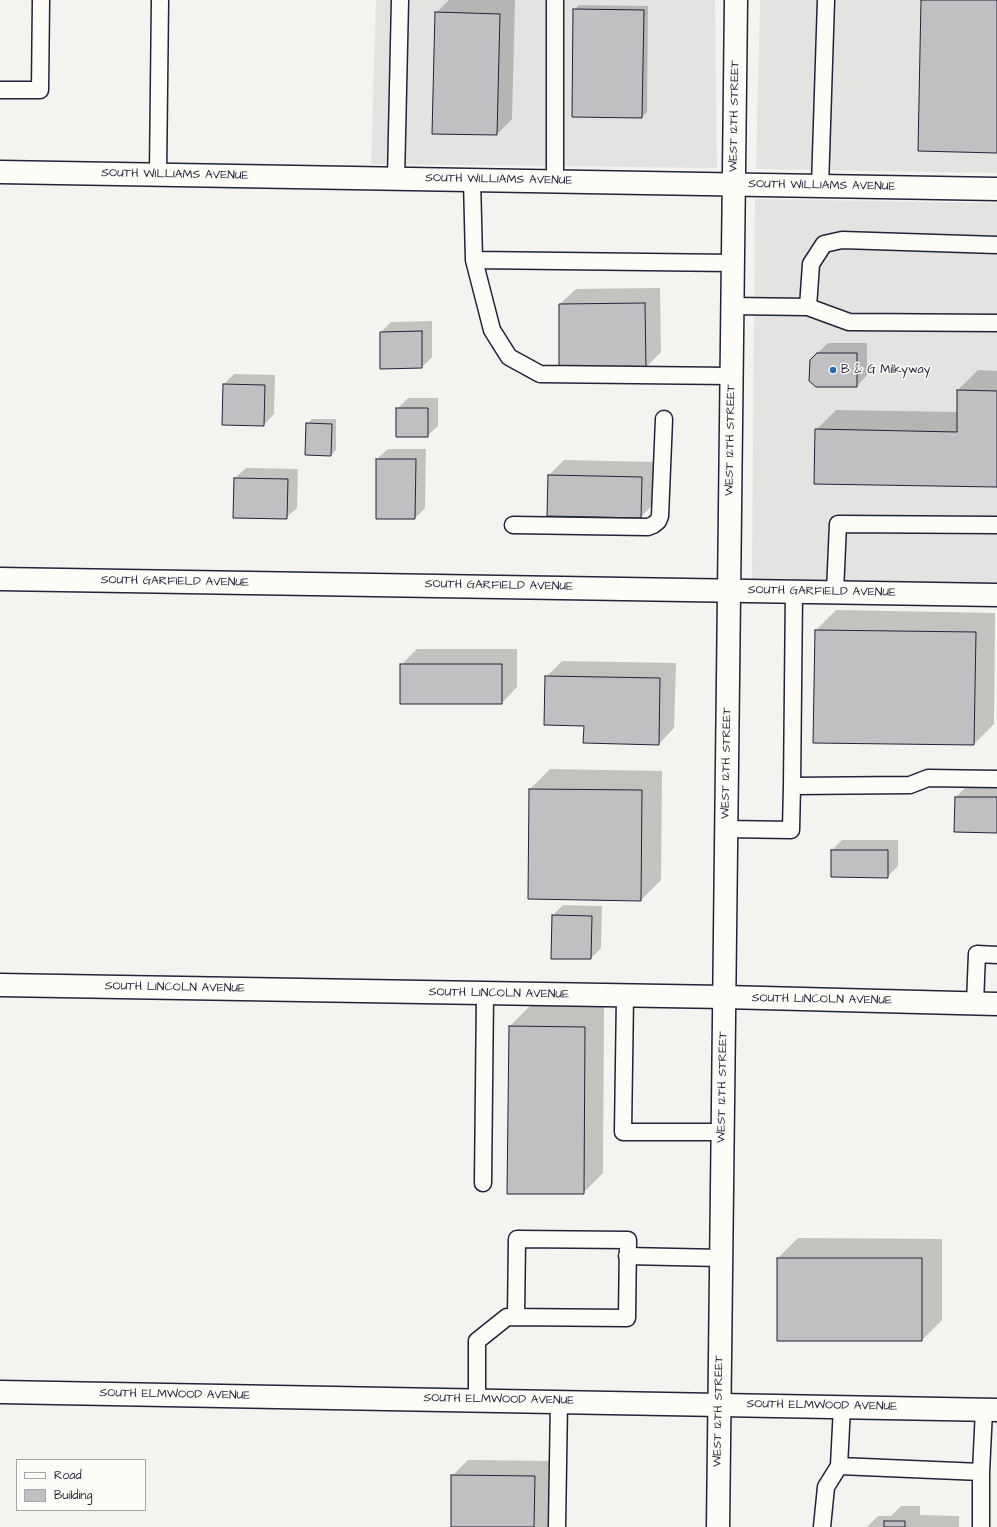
<!DOCTYPE html>
<html>
<head>
<meta charset="utf-8">
<style>
	body { margin:0 }
	#map { position:relative; width:997px; height:1527px; overflow:hidden; background:#f4f3ef; font-family:"Architects Daughter",sans-serif }
	canvas { display:block }
	.legend { position:absolute; left:16px; top:1459px; width:130px; height:52px; box-sizing:border-box; background:#fdfcf7; border:1px solid #a5a5ac; margin:0; padding:5px 7px; list-style:none; font-size:12px; color:#22223b }
	.legend li { display:flex; align-items:center; gap:8px; height:20px }
	.legend b { width:20px; border:1px solid #a5a5ac }
</style>
</head>
<body>
<div id="map">
<canvas width="997" height="1527"></canvas>
<ul class="legend">
<li><b style="height:5px;background:#fdfcf7"></b>Road</li>
<li><b style="height:11px;background:#c0bfc2"></b>Building</li>
</ul>
</div>
<script>
const g = document.querySelector('canvas').getContext('2d');
g.lineJoin = 'round';
function fillPath(path, color) { g.fillStyle = color; g.fill(path, 'evenodd'); }
const toPath = rows => new Path2D(rows.map(r => 'M' + r).join(''));
function strokePath(path, color, width, dash) { g.strokeStyle = color; g.lineWidth = width; g.lineCap = dash ? 'butt' : 'round'; g.setLineDash(dash || []); g.stroke(path); }
function label(font, color, halo, rows, align = 'center') {
  g.font = font + ' "Architects Daughter",sans-serif'; g.lineWidth = 3; g.setLineDash([]); g.textBaseline = 'middle'; g.strokeStyle = halo; g.fillStyle = color; for (const [text, x, y, turn = 0] of rows) {
    g.save(); g.translate(x, y); g.rotate((+turn || 0) * Math.PI / 180); g.textAlign = isNaN(turn) ? turn : align; if (halo) g.strokeText(text, 0, 0); g.fillText(text, 0, 0); g.restore();
  }
}
fillPath(toPath([
	[376,0,715,0,717,168,371,164],
	[760,0,997,0,997,173,756,169],
	[755,199,997,203,997,585,752,580]
]), '#e4e3e2');
fillPath(toPath([
	[449,0,515,0,512,119,497,134,436,13],
	[579,5,648,6,647,112,642,117,574,10],
	[660,288,661,352,645,368,560,304,576,289],
	[432,321,432,357,422,367,381,332,391,322],
	[828,343,867,343,867,375,857,386,811,360],
	[978,370,997,371,997,486,816,430,836,410,958,412,958,390],
	[234,374,275,375,274,414,264,425,224,384],
	[408,398,438,398,438,426,427,436,397,409],
	[312,419,336,419,336,450,331,455,307,424],
	[388,449,426,449,425,508,415,518,377,459],
	[564,460,657,462,656,501,641,517,549,475],
	[246,468,298,469,297,508,286,518,235,478],
	[836,610,995,613,994,724,974,744,816,630],
	[417,649,517,649,517,687,502,703,401,665],
	[562,661,676,663,674,728,659,744,585,725,546,677],
	[550,769,662,771,661,880,641,900,530,789],
	[966,787,997,787,997,832,956,797],
	[842,840,898,840,898,866,887,877,832,850],
	[563,905,602,906,601,948,591,958,553,915],
	[530,1006,604,1007,603,1173,583,1193,510,1026],
	[798,1238,942,1239,942,1320,922,1340,778,1258],
	[468,1460,550,1461,549,1527,452,1527,452,1476],
	[901,1506,920,1506,920,1515,959,1516,959,1527,867,1527,878,1516,891,1516]
]), '#0003');
const building = toPath([
	[921,0,997,0,997,153,918,151,921,0],
	[573,9,644,10,642,118,572,117,573,9],
	[435,12,500,14,497,135,432,134,435,12],
	[645,303,646,369,559,369,559,304,645,303],
	[422,331,422,368,380,369,380,332,422,331],
	[817,353,857,353,857,387,816,387,809,381,810,360,817,353],
	[223,384,265,385,264,426,222,425,223,384],
	[957,390,997,391,997,487,814,484,815,429,957,432,957,390],
	[396,408,428,408,428,437,396,437,396,408],
	[306,423,332,424,331,456,305,455,306,423],
	[376,459,416,459,415,519,376,519,376,459],
	[548,475,642,477,641,518,547,516,548,475],
	[234,478,288,479,287,519,233,518,234,478],
	[815,630,976,632,974,745,813,743,815,630],
	[400,664,502,664,502,704,400,704,400,664],
	[545,676,660,678,659,745,583,743,584,726,544,725,545,676],
	[529,789,642,790,641,901,528,899,529,789],
	[955,797,997,797,997,833,954,832,955,797],
	[831,850,888,850,888,878,831,877,831,850],
	[552,915,592,916,591,959,551,959,552,915],
	[509,1026,585,1027,584,1194,507,1194,509,1026],
	[777,1258,922,1258,922,1341,777,1341,777,1258],
	[451,1475,535,1476,534,1527,451,1527,451,1475],
	[884,1521,905,1521,905,1527,884,1527,884,1521]
]);
fillPath(building, '#c0bfc2');
strokePath(building, '#22223b', 1);
const lane = toPath([
	[0,90,40,90,41,0],
	[158,174,160,0],
	[396,179,400,0],
	[472,180,474,260,492,330,509,357,540,374,731,376],
	[555,181,555,0],
	[820,186,826,0],
	[474,260,733,263],
	[732,306,808,307,849,322,997,323],
	[808,307,811,264,824,244,842,240,997,245],
	[513,525,648,527,653,525,658,521,660,516,664,419],
	[794,591,792,786,910,785,928,778,997,779],
	[835,592,838,524,997,525],
	[726,829,791,830,792,786],
	[625,996,623,1132,722,1132],
	[975,1003,977,954,997,955],
	[483,1183,485,993],
	[627,1256,721,1258],
	[477,1400,477,1341,507,1317,627,1318,628,1240,517,1239,516,1317],
	[842,1407,839,1466,981,1472,984,1410],
	[981,1472,981,1527],
	[557,1527,559,1401],
	[822,1527,826,1487,839,1466]
]);
const street = toPath([
	[0,172,997,189],
	[0,579,997,595],
	[0,985,724,997,997,1004],
	[0,1392,997,1410]
]);
const primary = toPath([
	[718,1527,736,0]
]);
strokePath(lane, '#22223b', 19);
strokePath(street, '#22223b', 25);
strokePath(primary, '#22223b', 25);
strokePath(lane, '#fdfcf7', 16);
strokePath(street, '#fdfcf7', 22);
strokePath(primary, '#fdfcf7', 22);
for (const [x, y, r, color] of [
	[833,370,4,"#1f6fb2"]
]) { const dot = new Path2D(); dot.arc(x, y, r, 0, 2 * Math.PI); g.fillStyle = color; g.fill(dot); strokePath(dot, '#fdfcf7', 1.5); }
label('12px', '#22223b', '#fdfcf7', [
	["WEST 12TH STREET",735,116,-89],
	["SOUTH WILLIAMS AVENUE",175,175,1],
	["SOUTH WILLIAMS AVENUE",499,180,1],
	["SOUTH WILLIAMS AVENUE",822,186,1],
	["WEST 12TH STREET",731,440,-89],
	["SOUTH GARFIELD AVENUE",175,582,1],
	["SOUTH GARFIELD AVENUE",499,586,1],
	["SOUTH GARFIELD AVENUE",822,592,1],
	["WEST 12TH STREET",727,763,-89],
	["SOUTH LINCOLN AVENUE",175,988,1],
	["SOUTH LINCOLN AVENUE",499,994,1],
	["SOUTH LINCOLN AVENUE",822,1000,1],
	["WEST 12TH STREET",723,1087,-89],
	["SOUTH ELMWOOD AVENUE",175,1395,1],
	["SOUTH ELMWOOD AVENUE",499,1400,1],
	["SOUTH ELMWOOD AVENUE",822,1406,1],
	["WEST 12TH STREET",719,1411,-89]
]);
label('12px', '#22223b', '#fdfcf7', [
	["B & G Milkyway",841,370]
], 'left');
</script>
</body>
</html>
